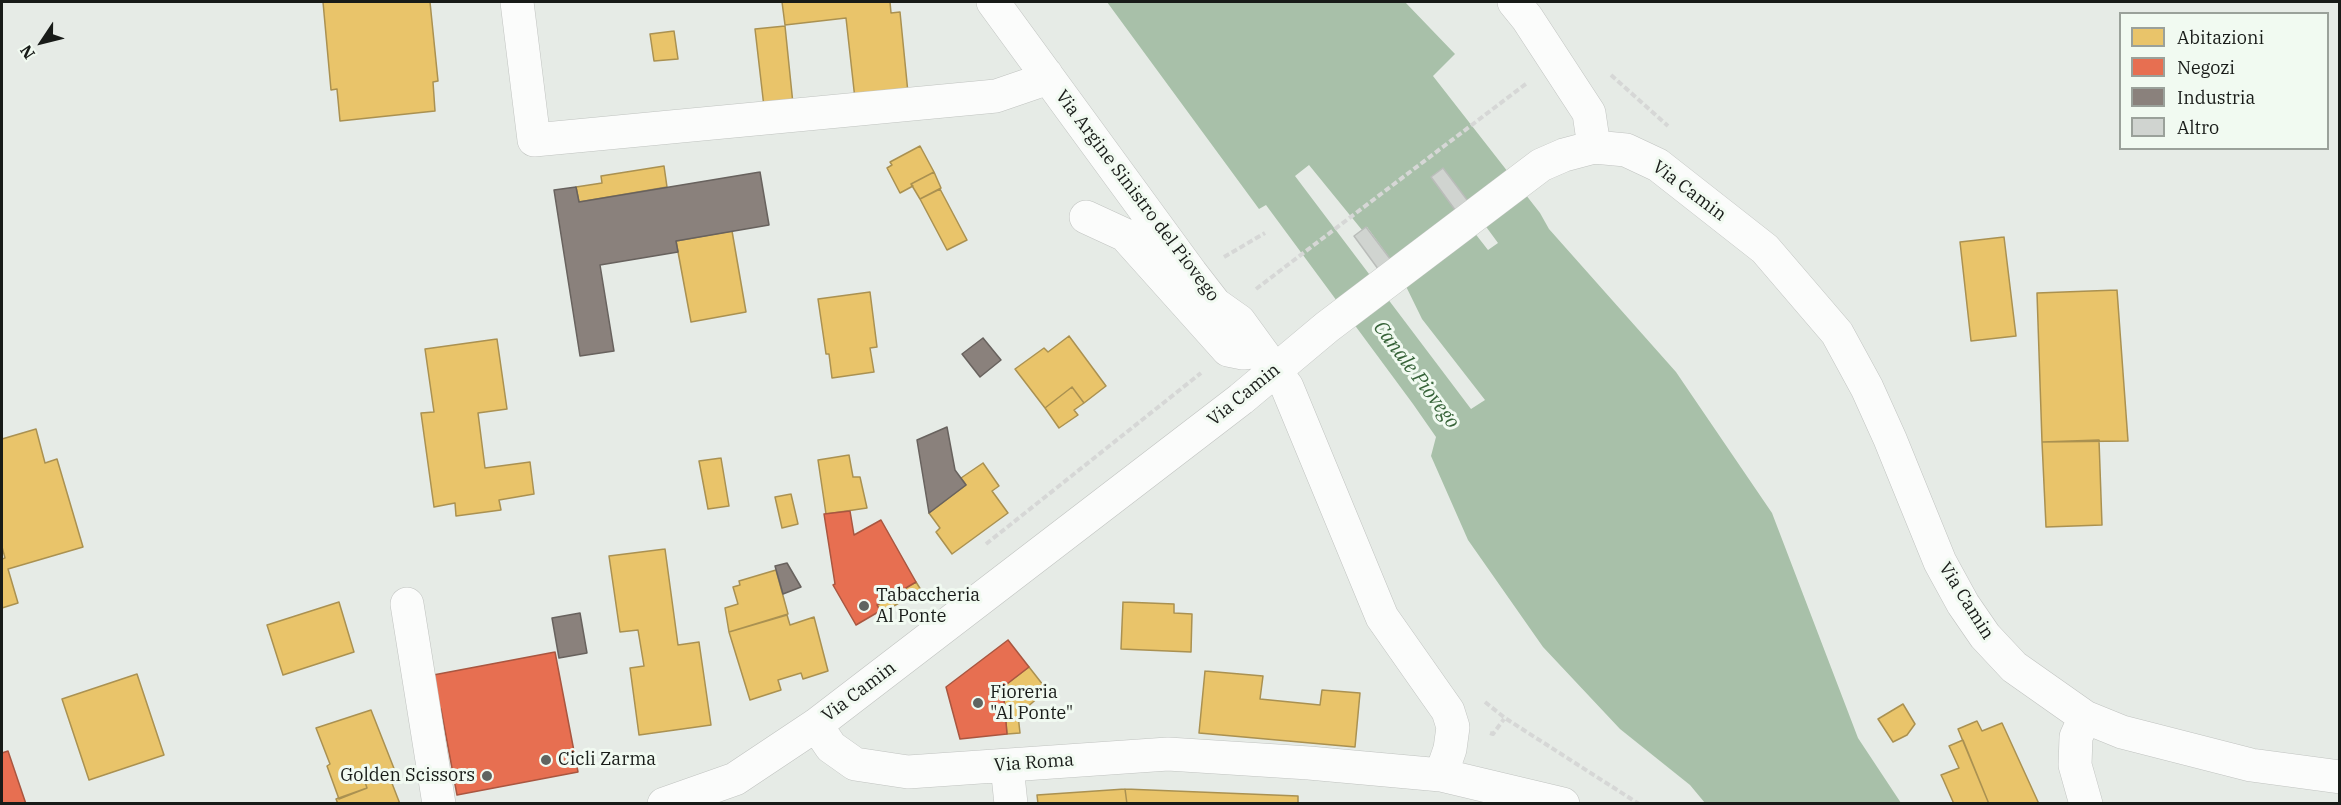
<!DOCTYPE html>
<html>
<head>
<meta charset="utf-8">
<style>
	body { margin:0 }
	#map { position:relative; width:2341px; height:805px; overflow:hidden; background:#e6ebe6; font-family:"IBM Plex Serif",serif }
	canvas { display:block }
	.frame { position:absolute; inset:0; border:3px solid #181b18; pointer-events:none }
	.legend { position:absolute; left:2119px; top:12px; width:210px; height:138px; box-sizing:border-box; background:#f1faf1; border:2px solid #9aa19a; margin:0; padding:8px 10px; list-style:none; font-size:18px; color:#181b18 }
	.legend li { display:flex; align-items:center; gap:12px; height:30px }
	.legend b { width:30px; border:2px solid #9aa19a }
	.north { position:absolute; left:12px; top:12px; width:60px; height:60px; -webkit-text-stroke:4px #f1faf1; paint-order:stroke; rotate:235deg; font-size:16px; font-weight:700; line-height:24px; text-align:center; color:#181b18 }
	.north::after { content:''; display:block; margin:auto; width:21px; height:27px; background:#181b18; clip-path:polygon(50% 0,100% 100%,50% 72%,0 100%) }
</style>
</head>
<body>
<div id="map">
<canvas width="2341" height="805"></canvas>
<div class="frame"></div>
<ul class="legend">
<li><b style="height:16px;background:#e9c46a"></b>Abitazioni</li>
<li><b style="height:16px;background:#e76f51"></b>Negozi</li>
<li><b style="height:16px;background:#8a817c"></b>Industria</li>
<li><b style="height:16px;background:#d0d4d0"></b>Altro</li>
</ul>
<div class="north">N</div>
</div>
<script>
const g = document.querySelector('canvas').getContext('2d');
g.lineJoin = 'round';
function fillPath(path, color) { g.fillStyle = color; g.fill(path, 'evenodd'); }
const toPath = rows => new Path2D(rows.map(r => 'M' + r).join(''));
function strokePath(path, color, width, dash) { g.strokeStyle = color; g.lineWidth = width; g.lineCap = dash ? 'butt' : 'round'; g.setLineDash(dash || []); g.stroke(path); }
function label(font, color, halo, rows, align = 'center') {
  g.font = font + ' "IBM Plex Serif",serif'; g.lineWidth = 6; g.setLineDash([]); g.textBaseline = 'middle'; g.strokeStyle = halo; g.fillStyle = color; for (const [text, x, y, turn = 0] of rows) {
    g.save(); g.translate(x, y); g.rotate((+turn || 0) * Math.PI / 180); g.textAlign = isNaN(turn) ? turn : align; if (halo) g.strokeText(text, 0, 0); g.fillText(text, 0, 0); g.restore();
  }
}
fillPath(toPath([
	[1107,2,1405,2,1455,54,1433,76,1540,213,1549,229,1676,372,1772,513,1858,738,1901,803,1705,803,1690,785,1620,729,1543,647,1468,540,1431,456,1436,437,1413,404,1266,205,1259,209],
	[1309,165,1362,230,1367,227,1397,268,1422,319,1485,400,1471,409,1295,176],
	[1443,168,1498,243,1488,250,1431,177]
]), '#a8c0a9');
const homes = toPath([
	[323,2,430,2,438,81,433,82,435,111,340,121,337,89,331,90,323,2],
	[782,2,890,2,891,13,900,12,908,93,855,99,846,18,785,25,782,2],
	[785,26,793,104,764,107,755,29,785,26],
	[674,31,678,59,654,61,650,34,674,31],
	[920,146,934,172,911,184,913,186,900,193,887,168,892,165,890,162,920,146],
	[664,166,667,187,579,202,576,187,602,183,601,176,664,166],
	[934,172,941,188,920,199,911,184,934,172],
	[940,189,967,240,947,250,920,199,940,189],
	[732,231,746,312,691,322,676,241,732,231],
	[2004,237,2016,336,1971,341,1960,242,2004,237],
	[2117,290,2128,441,2042,442,2037,293,2117,290],
	[870,292,877,347,870,348,874,372,832,378,829,354,826,354,818,299,870,292],
	[1069,336,1106,386,1084,403,1072,387,1045,408,1015,369,1044,348,1048,352,1069,336],
	[497,339,507,409,478,413,485,468,530,462,534,494,499,500,501,510,456,516,455,503,434,507,421,413,434,412,425,349,497,339],
	[1072,387,1084,403,1074,410,1078,415,1059,428,1045,408,1072,387],
	[36,429,45,463,57,459,83,547,8,569,18,603,2,608,2,559,5,558,2,547,2,439,36,429],
	[2099,440,2102,525,2046,527,2042,442,2099,440],
	[849,455,853,477,860,477,867,508,826,514,818,460,849,455],
	[721,458,729,506,708,509,699,461,721,458],
	[983,463,999,486,992,491,1008,513,952,554,936,532,940,528,929,513,966,485,961,478,983,463],
	[791,494,798,524,782,528,775,497,791,494],
	[665,549,678,645,699,642,711,725,639,735,630,668,644,666,638,630,620,632,609,556,665,549],
	[776,570,788,614,729,632,725,608,738,604,733,587,740,585,739,581,776,570],
	[916,582,921,590,882,613,877,605,916,582],
	[339,602,354,652,283,675,267,625,339,602],
	[1123,602,1174,604,1174,613,1192,614,1191,652,1121,649,1123,602],
	[787,615,790,625,814,617,828,671,803,679,801,673,778,680,781,690,750,700,729,632,787,615],
	[1029,667,1047,690,1018,715,1020,733,1007,734,1003,687,1029,667],
	[1205,671,1263,676,1260,699,1320,705,1322,690,1360,693,1355,747,1199,733,1205,671],
	[137,674,164,755,89,780,62,699,137,674],
	[1903,704,1915,724,1907,735,1893,742,1878,719,1903,704],
	[371,710,395,771,365,782,367,788,339,799,327,766,330,764,316,728,371,710],
	[1977,721,1982,731,2002,723,2039,804,1989,804,1958,729,1977,721],
	[1963,740,1989,804,1954,804,1943,779,1941,775,1959,768,1949,746,1963,740],
	[388,773,400,804,338,804,336,799,367,788,365,782,388,773],
	[1125,789,1127,804,1038,804,1037,795,1125,789],
	[1125,789,1298,796,1298,804,1127,804,1125,789]
]);
fillPath(homes, '#e9c46a');
strokePath(homes, '#aa9151', 1.5);
const shops = toPath([
	[850,511,854,535,881,520,916,582,877,605,880,611,856,625,833,585,835,584,824,514,850,511],
	[1008,640,1029,667,1003,687,1007,734,960,739,946,687,1008,640],
	[555,652,578,772,457,795,441,709,434,710,428,676,555,652],
	[8,751,26,804,2,804,2,753,8,751]
]);
fillPath(shops, '#e76f51');
strokePath(shops, '#a95640', 1.5);
const industry = toPath([
	[760,172,769,225,676,241,678,252,600,265,614,351,580,356,554,190,576,187,579,202,760,172],
	[983,338,1001,360,980,377,962,354,983,338],
	[947,427,955,470,966,485,929,513,917,440,947,427],
	[787,563,801,587,783,594,775,566,787,563],
	[580,613,587,653,559,658,552,618,580,613]
]);
fillPath(industry, '#8a817c');
strokePath(industry, '#68625e', 1.5);
const building = toPath([
	[1443,168,1474,209,1461,218,1431,177,1443,168],
	[1366,227,1397,268,1384,277,1354,236,1366,227]
]);
fillPath(building, '#d0d4d0');
strokePath(building, '#b9bcb9', 1.5);
const minor = toPath([
	[517,2,534,140,996,96,1034,83,1046,74],
	[993,2,1191,273,1215,304,1239,321,1287,387,1382,617,1448,711,1453,727,1450,749,1441,775],
	[1514,2,1527,18,1589,113,1594,147],
	[1086,217,1125,235,1228,350,1243,353,1260,351],
	[407,604,439,804],
	[2085,717,2076,737,2075,765,2086,804],
	[816,725,831,747,855,764,908,772,1168,754,1309,763,1441,775,1563,804],
	[1007,766,1011,804],
	[664,804,735,779,816,725,1241,399,1327,327,1541,165,1564,155,1594,147,1626,150,1658,165,1765,249,1837,333,1867,388,1890,439,1940,562,1963,604,1985,636,2014,667,2085,717,2122,732,2251,765,2340,777]
]);
strokePath(minor, '#c0c3c0', 34);
strokePath(toPath([
	[1611,75,1668,126],
	[1224,257,1265,233],
	[1256,289,1527,83],
	[986,544,1201,373],
	[1485,702,1505,718,1639,804],
	[1490,733,1493,734,1504,719]
]), '#d6d7d6', 4, [6, 3]);
strokePath(minor, '#fbfcfb', 33);
for (const [x, y, r, color] of [
	[864,606,6,"#606460"],
	[978,703,6,"#606460"],
	[546,760,6,"#606460"],
	[487,776,6,"#606460"]
]) { const dot = new Path2D(); dot.arc(x, y, r, 0, 2 * Math.PI); g.fillStyle = color; g.fill(dot); strokePath(dot, '#f1faf1', 2); }
label('18px', '#181b18', '#f1faf1', [
	["Via Camin",1689,191,37],
	["Via Argine Sinistro del Piovego",1137,196,53],
	["Via Camin",1244,395,-39],
	["Via Camin",1966,601,58],
	["Via Camin",859,692,-37],
	["Via Roma",1034,763,-4]
]);
label('18px', '#181b18', '#f1faf1', [
	["Tabaccheria",876,596],
	["Al Ponte",876,617],
	["Fioreria",990,693],
	["\"Al Ponte\"",990,714],
	["Cicli Zarma",558,760],
	["Golden Scissors",475,776,"right"]
], 'left');
label('italic 20px', '#356237', '#f1faf1', [
	["Canale Piovego",1416,375,53]
]);
</script>
</body>
</html>
